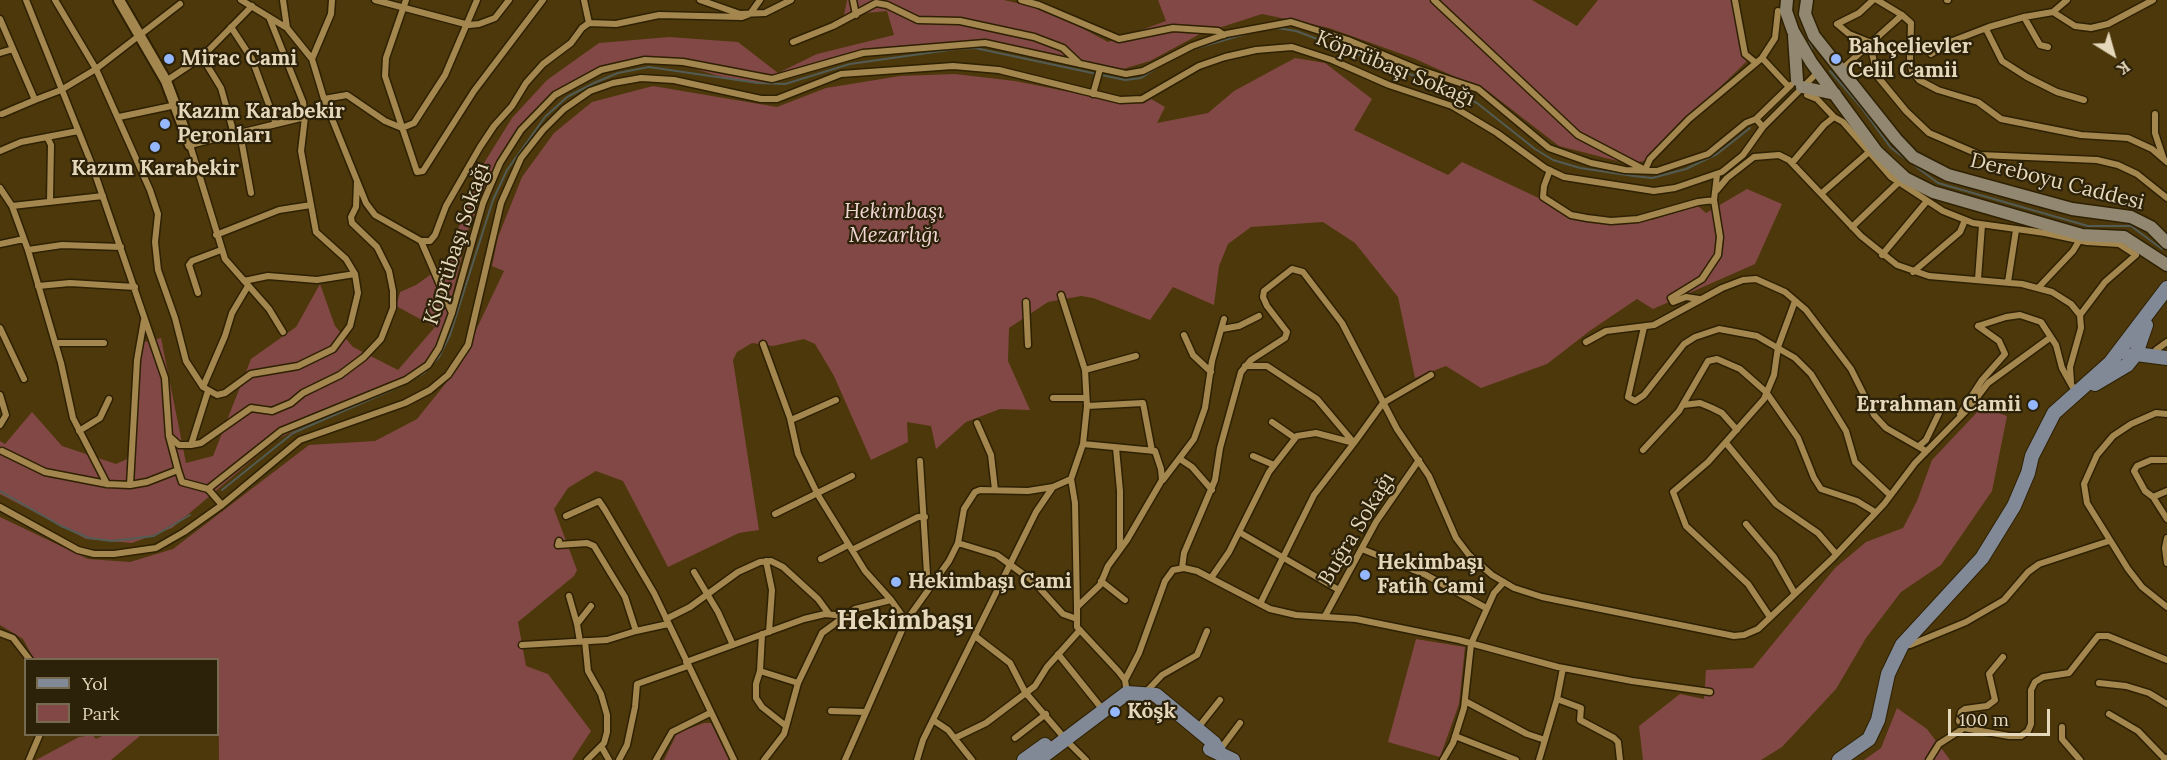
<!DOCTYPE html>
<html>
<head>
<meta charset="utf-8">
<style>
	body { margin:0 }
	#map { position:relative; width:2167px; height:760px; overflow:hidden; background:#4c380a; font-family:Lora,serif }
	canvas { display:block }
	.legend { position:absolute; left:24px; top:658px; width:195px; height:78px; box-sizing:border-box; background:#2c2109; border:2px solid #766a50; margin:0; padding:8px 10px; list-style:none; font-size:18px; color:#e5d7ba }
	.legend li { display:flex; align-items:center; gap:12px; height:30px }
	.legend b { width:30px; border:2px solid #766a50 }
	.north { position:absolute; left:2083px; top:24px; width:60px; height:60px; -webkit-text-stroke:4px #2c2109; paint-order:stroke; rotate:143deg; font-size:16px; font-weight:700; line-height:24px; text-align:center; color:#e5d7ba }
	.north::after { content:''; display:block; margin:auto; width:21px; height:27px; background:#e5d7ba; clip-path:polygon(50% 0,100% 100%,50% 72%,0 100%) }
	.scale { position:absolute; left:1948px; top:709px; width:102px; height:27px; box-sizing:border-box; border:3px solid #e5d7ba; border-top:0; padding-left:8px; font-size:18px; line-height:21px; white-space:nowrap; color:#e5d7ba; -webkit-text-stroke:4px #2c2109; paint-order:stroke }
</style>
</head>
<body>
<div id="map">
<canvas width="2167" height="760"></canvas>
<ul class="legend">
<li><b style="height:8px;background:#818896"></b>Yol</li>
<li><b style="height:16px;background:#824845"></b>Park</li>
</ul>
<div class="north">K</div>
<div class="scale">100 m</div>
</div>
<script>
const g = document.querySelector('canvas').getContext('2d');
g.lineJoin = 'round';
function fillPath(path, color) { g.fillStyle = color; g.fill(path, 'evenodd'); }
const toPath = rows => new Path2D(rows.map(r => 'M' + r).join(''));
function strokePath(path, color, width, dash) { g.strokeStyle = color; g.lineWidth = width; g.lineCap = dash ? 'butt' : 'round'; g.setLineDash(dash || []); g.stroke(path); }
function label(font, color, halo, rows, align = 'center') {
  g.font = font + ' Lora,serif'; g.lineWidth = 4.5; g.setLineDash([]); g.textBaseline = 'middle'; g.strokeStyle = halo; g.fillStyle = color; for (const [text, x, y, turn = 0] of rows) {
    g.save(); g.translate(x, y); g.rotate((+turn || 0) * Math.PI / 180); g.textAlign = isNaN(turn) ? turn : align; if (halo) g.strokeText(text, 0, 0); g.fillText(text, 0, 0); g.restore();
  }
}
fillPath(toPath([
	[847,0,1004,0,1050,11,1108,42,1166,21,1158,0,1532,0,1577,26,1598,0,1733,0,1747,61,1644,161,1629,164,1559,146,1489,92,1413,58,1329,28,1262,14,1200,34,1150,61,1123,69,989,42,935,43,829,58,771,84,732,80,661,59,610,65,575,82,534,110,470,223,441,341,416,373,277,439,172,528,132,543,86,539,0,494,0,441,5,444,32,412,62,446,116,464,136,455,136,344,161,338,186,463,213,456,251,359,296,327,320,284,335,326,353,347,398,370,435,327,396,306,400,292,416,285,444,265,484,163,512,118,547,80,599,43,669,37,738,42,778,73,817,54,894,35,887,11,844,15],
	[1295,58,1325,63,1372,99,1354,130,1448,175,1462,162,1592,223,1652,220,1698,206,1706,213,1747,189,1782,204,1755,264,1653,309,1637,299,1591,330,1547,364,1481,388,1446,366,1415,378,1398,297,1355,243,1323,222,1251,227,1228,244,1219,266,1214,305,1173,287,1150,320,1093,298,1081,296,1048,302,1009,328,1008,361,1030,410,1000,409,966,422,936,449,931,426,907,422,908,442,871,460,834,376,815,344,804,339,773,346,752,343,737,352,733,360,759,530,739,533,668,567,623,481,596,471,568,488,554,509,577,570,574,576,518,622,526,666,548,674,591,731,572,760,219,760,218,660,34,659,23,639,0,625,0,517,88,559,130,562,173,549,309,445,375,441,417,419,458,368,504,271,492,266,498,237,522,177,554,133,592,102,653,86,777,107,826,88,900,76,955,74,1015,81,1115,101,1151,99,1165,107,1157,123,1208,113,1234,91],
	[1982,407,2007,416,1992,491,1941,565,1901,592,1866,638,1836,689,1782,747,1761,760,1643,760,1639,726,1680,694,1704,699,1706,670,1753,668,1835,568,1866,542,1903,528,1917,501,1932,460],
	[1416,639,1465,647,1459,704,1440,757,1388,742],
	[1897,708,1927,729,1950,760,1864,760,1881,748],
	[704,723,711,723,729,760,664,760,677,733],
	[93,735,96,739,104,735,141,735,111,760,36,760,79,737]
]), '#824845');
strokePath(toPath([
	[1802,21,1812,49],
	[1190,50,1256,31,1277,28,1296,31,1457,92,1477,103,1535,149,1553,160,1580,168,1634,176,1652,178,1686,169,1717,154,1750,128],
	[1830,71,1861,107,1891,148,1938,183,2088,226,2131,226,2162,249],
	[222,490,293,433,403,385,424,373,439,357,450,335,493,200,507,170,545,117,567,97,594,83,618,73,649,67,758,83,785,84,850,64,956,49,975,48,1125,80,1141,78,1163,64],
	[0,491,61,526,89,538,112,541,154,536,190,515]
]), '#535c54', 2);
const minor = toPath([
	[26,0,92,165,165,378,169,436,178,470,182,482,208,489,281,431,406,380,428,365,439,348,452,313,483,203,500,163,521,130,555,95,601,70,645,60,683,62,772,79,863,53,985,43,1126,74,1143,71,1192,46,1226,34,1291,22,1348,40,1415,68,1478,89,1549,148,1591,163,1625,170,1657,171,1708,154,1746,123,1756,119,1763,127],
	[241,0,287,28,312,59,324,99,366,203,375,215,421,241,452,313],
	[283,0,287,28],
	[375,0,469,25,479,24,495,18,509,0],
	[406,0,386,58,385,76,417,172,423,171,474,91,543,0],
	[584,0,589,23],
	[700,0,740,14,765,13,791,0],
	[853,0,856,15],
	[1021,0,1039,5,1119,39,1173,28,1218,31,1224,35],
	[1434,0,1578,135,1645,170,1650,159,1689,119,1762,58,1789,87],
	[1735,0,1745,54,1756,63],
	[1877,0,1902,15,1911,23,1910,59,1912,71,1919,80,1938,90,1978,102,2001,119,2081,135,2128,138,2152,149,2167,162],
	[1947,0,1948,0],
	[180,4,96,69,150,190,158,214,155,242,158,270,175,318,186,361,203,387,217,395,225,393,251,374,298,366,333,349,350,326,358,293,355,274,346,259,316,232,301,151,305,117,303,102,269,17],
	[2053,12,2075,26,2091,28,2108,24,2153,0],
	[2024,17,2040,45,2048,47],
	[0,19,35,100,61,90,96,69,55,0],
	[231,27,252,59,276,124],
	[1986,29,2002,61,2027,77,2057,92,2084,100],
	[793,42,833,26,876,3,887,5,918,20,960,21,1034,37,1063,48,1080,64],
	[1869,42,1878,77,1906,111,1929,133,1980,155,2097,160,2118,165,2137,174,2167,198],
	[1869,42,1849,34,1837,24,1859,13,1873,0],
	[0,53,13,49],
	[1931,54,1950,42,1989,27,2024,17,2053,12,2067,0],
	[202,57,221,88,234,134],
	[1762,58,1775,38,1778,11],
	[312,59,331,14,332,0],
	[1841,70,1902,15],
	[166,81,202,57,252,6],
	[1093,94,1100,69],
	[1807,95,1817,99,1834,117],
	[324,99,347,95,385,121,402,128,414,123,445,75,477,0],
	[2,114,35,100],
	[2155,114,2155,133,2163,157],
	[119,117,176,105],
	[1756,119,1791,85],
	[240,133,251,193],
	[47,137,51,145,50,201],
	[0,151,21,142,78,131],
	[1792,163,1824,125,1834,117,1843,122,1891,177,1943,211,1973,223,2045,233,2087,242,2119,244,2136,255,2105,282,2080,315],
	[1550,170,1544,186,1543,197,1571,215,1587,218,1611,221,1638,219,1698,202,1714,200],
	[0,188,12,206,28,250,61,363,73,418,107,484],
	[1717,190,1727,178,1754,157,1779,155,1789,160,1861,236,1897,265,1929,276,2022,284,2052,292,2071,304,2080,315,2081,328,2070,367,2071,382],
	[1822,193,1869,152],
	[12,206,103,196],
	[1852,227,1899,182],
	[216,235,279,210,311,205],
	[421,241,430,241,435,235,446,206,480,147,494,126,512,106,526,83,543,64,571,43,582,28,589,23,616,24,659,15,742,17,750,14,760,0],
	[0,244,24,239],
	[28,250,62,245,121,247],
	[1882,255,1927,201],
	[1913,272,1960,232,1965,220],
	[1978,279,1982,225],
	[244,281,268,276,317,280,355,274],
	[2008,282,2016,230],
	[38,286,70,283,135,287],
	[2038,288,2073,251,2079,241],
	[198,293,189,265,192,261,221,250],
	[1061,295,1085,370,1087,406,1083,444],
	[1699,299,1686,297,1673,302,1671,298,1702,279,1718,255,1720,237,1714,200,1717,175],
	[1026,302,1028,345],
	[1978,326,2006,317,2020,315,2041,322,2056,345,2062,368,2076,393],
	[1644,327,1628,397,1635,401,1644,395,1684,344,1695,337,1719,329,1757,336,1795,358,1811,374,1846,431,1855,462,1890,495],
	[0,328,24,379],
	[1222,329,1239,326,1259,316],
	[283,332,269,309,225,259,190,145,305,117],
	[1184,335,1193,355,1211,372],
	[1586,342,1606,331,1654,325,1722,288,1743,280,1756,279,1785,292,1806,310,1851,369,1874,415,1886,428,1926,451],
	[55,343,104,343],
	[763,344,790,418,798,454,818,495,865,571,891,600],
	[2154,356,2156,350,2167,342],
	[1245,366,1267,366,1317,399,1354,443,1314,495,1260,604],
	[1085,370,1136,356],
	[203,387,225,336,232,313,248,286],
	[0,395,6,415,0,425],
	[1053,398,1086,398],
	[1683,405,1700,403,1712,408,1722,413,1737,430],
	[1087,406,1143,403,1152,451],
	[1960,414,1982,380,2005,354,1999,341,1978,326],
	[2167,414,2156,413,2131,424,2113,436,2097,455,2084,484,2087,503,2128,569,2142,587,2167,607],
	[791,420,836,400],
	[1272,422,1295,438],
	[977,423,991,455,995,490],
	[79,431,100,418,109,399],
	[169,436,179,445,191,445,208,391],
	[1726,443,1776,504,1818,533,1836,554],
	[191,445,201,443,251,408,272,411,291,403,303,393,340,375,364,357,381,339,393,308,393,291,389,271,377,247,352,223,351,217,356,207,357,182],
	[1919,446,1926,440,1940,411],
	[1116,448,1120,491,1120,549],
	[1643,450,1679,411,1708,361,1717,359,1740,369,1766,392,1798,438,1814,478,1821,489,1857,501,1875,512],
	[2,451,45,472,107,484,130,485,147,482,178,470],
	[1253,456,1274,465],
	[1180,459,1192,467,1212,490],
	[2167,460,2151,460,2137,466,2134,471,2145,491,2153,497,2167,519],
	[920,461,928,590],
	[1071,479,1075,503,1077,607],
	[1163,480,1194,439,1205,408,1212,361,1224,319],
	[130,485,137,360,144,320],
	[208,489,222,505],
	[2153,497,2167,491],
	[0,507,78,550,94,554,114,554,156,548,184,532,222,505,300,440,405,403,430,390,448,375,468,345,501,203,521,158,543,130,564,109,590,91,613,83,641,78,674,80,761,99,777,99,841,74,953,66,999,70,1120,100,1142,99,1199,66,1225,57,1256,50,1292,47,1332,60,1389,85,1452,106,1497,133,1545,168,1564,177,1654,191,1675,188,1722,172,1743,155,1763,127,1818,72],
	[775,514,852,476],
	[566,516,599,501,605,510,654,593,734,760],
	[1746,524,1774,557,1795,594],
	[1239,532,1339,590],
	[2167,538,2165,548,2167,563],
	[958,543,964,509,975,492,980,490,1028,491,1053,487],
	[1362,549,1426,575,1486,608],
	[852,550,918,517,925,517],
	[821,559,848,545],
	[766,561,772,590,769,632],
	[1182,568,1184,553,1215,480,1220,448,1241,372,1251,360,1285,338,1287,332,1267,306,1263,297,1264,291,1292,269,1303,272,1342,323,1397,429,1429,476,1456,538,1469,555,1492,575,1514,588,1542,597,1734,636,1744,635,1758,629,1833,558,1884,504,1915,463,1969,408,1988,383,2051,337],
	[694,572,718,612,733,645],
	[1211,578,1229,552,1269,472,1297,436,1316,433,1354,443,1383,403,1431,375],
	[1101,581,1125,600],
	[569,596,577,624],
	[1325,616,1376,522,1419,460],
	[1770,617,1748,584,1686,526,1673,492,1708,462,1764,399,1774,375,1778,347,1795,301],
	[666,619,690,607,738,572,760,562,771,561,783,567,818,599,829,614],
	[906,621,949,561,958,543,997,555,1034,582,1063,614,1077,619],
	[636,631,668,624],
	[0,633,13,638,30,660],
	[762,634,760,671,798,683],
	[975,636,1010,663,1025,692,1061,734],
	[585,641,588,671,601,694,607,715,607,732,604,743,587,760],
	[580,642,577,624,591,606],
	[522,645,607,640,636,631,625,597,594,546,587,543,558,545,559,541],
	[1910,645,1966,622,2004,600,2028,572,2039,564,2109,541],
	[1058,654,1103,710],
	[686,662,804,619,825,614,845,616],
	[1563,668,1557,699,1581,708,1580,720,1614,738,1618,742,1620,760],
	[760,671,756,684,756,698,762,707,786,726],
	[1125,680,1139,653,1165,581,1173,570,1184,568,1197,571,1270,609,1296,615,1356,619,1459,640,1558,667,1632,681,1710,692],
	[2099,683,2126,686,2149,693,2167,704],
	[1145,693,1162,675,1197,655,1207,631],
	[1465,701,1527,734,1545,740],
	[831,711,866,712],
	[2109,714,2138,731,2166,760],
	[933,720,948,730,972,760],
	[2062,727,2062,739,2080,760],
	[1964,728,1959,721,1961,712,1965,709,1987,706,1995,700,1989,674,2003,657],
	[1197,729,1220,700],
	[1455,736,1516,760],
	[955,738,986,723,1035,686,1047,667,1080,630],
	[1015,738,1046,714],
	[1066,740,1086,760],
	[601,746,609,760],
	[1219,751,1240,723],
	[29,760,40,734],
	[619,760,627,745,635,707,637,684,688,666],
	[656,760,672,732,710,713],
	[764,760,784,734,798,683,822,633,855,609,891,600,906,621,845,760],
	[917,760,923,740,1036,512,1053,487,1071,479,1083,444,1155,451,1161,469,1162,480,1127,540,1108,566,1100,585,1077,607,1077,627,1118,671,1125,680,1127,693],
	[1443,760,1453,743,1464,708,1471,644,1494,593,1504,582],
	[1539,760,1557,699],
	[1929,760,1939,744,1964,728,2009,736,2021,736,2028,731,2031,724,2031,690,2035,682,2043,677,2069,673,2098,636,2108,636,2167,660]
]);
const tertiary = toPath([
	[119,0,166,81,190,145],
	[2166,760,2167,760]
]);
const secondary = toPath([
	[1787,0,1786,11,1793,31,1811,62,1877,152,1905,178,1933,192,2082,235,2124,237,2167,265],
	[1807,0,1805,14,1814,36,1896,139,1913,157,1948,175,2072,209,2131,217,2151,227,2167,243],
	[1794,36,1797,80],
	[1802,87,1835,94]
]);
const primary = toPath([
	[2129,357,2136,354,2167,358],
	[2095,384,2127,365,2136,354,2146,325],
	[1210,749,1233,760],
	[1024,760,1045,745],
	[1038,760,1127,693,1156,695,1214,743,1219,751],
	[1839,760,1869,739,1878,720,1888,674,1902,645,1982,558,2014,506,2028,473,2032,456,2054,413,2110,363,2167,288]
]);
strokePath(minor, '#2e2002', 9);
strokePath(tertiary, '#2e2002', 14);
strokePath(secondary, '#2e2002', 15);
strokePath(primary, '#2e2002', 16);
strokePath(minor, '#a3874e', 6);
strokePath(tertiary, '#a3874e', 10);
strokePath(secondary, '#928872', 12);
strokePath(primary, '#818896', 14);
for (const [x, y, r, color] of [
	[169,59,6,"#94b7fd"],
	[1836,59,6,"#94b7fd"],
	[165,124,6,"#94b7fd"],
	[155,147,6,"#94b7fd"],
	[2033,405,6,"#94b7fd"],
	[1365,575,6,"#94b7fd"],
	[896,582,6,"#94b7fd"],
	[1115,712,6,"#94b7fd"]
]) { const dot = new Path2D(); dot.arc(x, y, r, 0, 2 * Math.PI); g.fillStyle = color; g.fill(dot); strokePath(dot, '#2c2109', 2); }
label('bold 21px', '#e5d7ba', '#2c2109', [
	["Bahçelievler",1848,47],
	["Celil Camii",1848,71],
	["Mirac Cami",181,59],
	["Kazım Karabekir",177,112],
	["Peronları",177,136],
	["Kazım Karabekir",155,169,"center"],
	["Errahman Camii",2021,405,"right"],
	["Hekimbaşı",1377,563],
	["Fatih Cami",1377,587],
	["Hekimbaşı Cami",908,582],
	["Köşk",1127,712]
], 'left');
label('21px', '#e5d7ba', '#2c2109', [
	["Köprübaşı Sokağı",1395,69,22],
	["Dereboyu Caddesi",2057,182,14],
	["Köprübaşı Sokağı",457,244,-72],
	["Buğra Sokağı",1357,529,-59]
]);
label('italic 21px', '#f1d6d4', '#2c2109', [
	["Hekimbaşı",894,212],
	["Mezarlığı",894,236]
]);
label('bold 27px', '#e5d7ba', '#2c2109', [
	["Hekimbaşı",905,621]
]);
</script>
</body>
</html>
